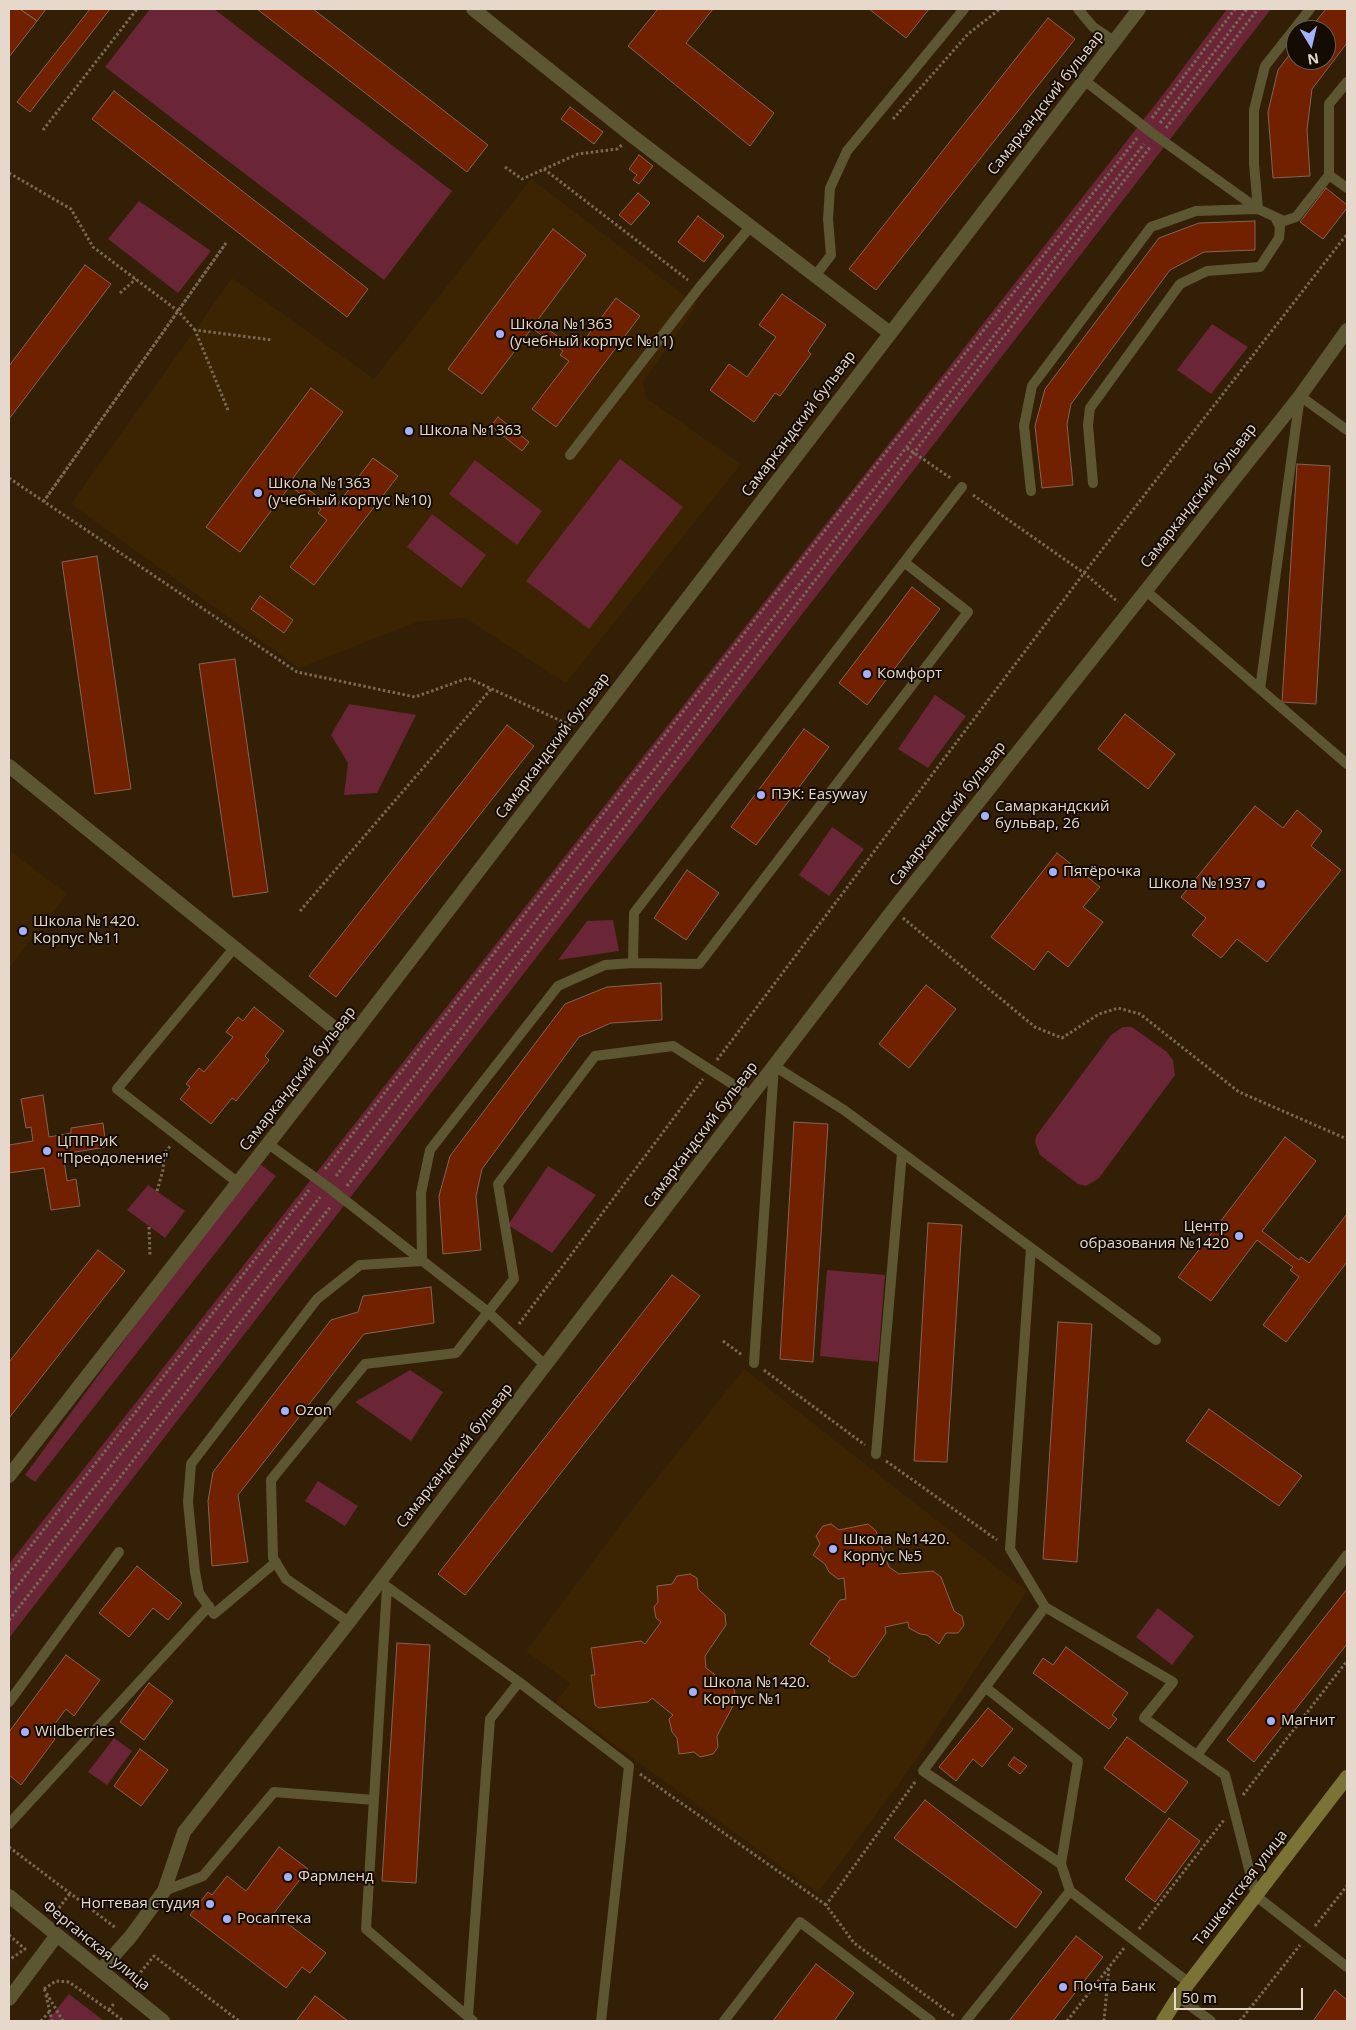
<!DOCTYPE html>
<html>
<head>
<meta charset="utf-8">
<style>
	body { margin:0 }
	#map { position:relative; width:1356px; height:2030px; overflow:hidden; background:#331f06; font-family:"Open Sans",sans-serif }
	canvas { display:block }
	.frame { position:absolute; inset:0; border:10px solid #e6d9cb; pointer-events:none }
	.north { position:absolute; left:1286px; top:20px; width:50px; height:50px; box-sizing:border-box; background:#140b03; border:1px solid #685d53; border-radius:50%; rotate:171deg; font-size:14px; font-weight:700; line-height:20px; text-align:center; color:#e6d9cb }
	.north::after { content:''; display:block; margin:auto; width:18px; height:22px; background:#a5b1fc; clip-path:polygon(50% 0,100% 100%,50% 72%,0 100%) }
	.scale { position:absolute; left:1174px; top:1988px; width:129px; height:22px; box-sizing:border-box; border:2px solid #e6d9cb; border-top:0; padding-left:6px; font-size:15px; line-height:18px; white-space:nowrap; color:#e6d9cb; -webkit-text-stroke:4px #140b03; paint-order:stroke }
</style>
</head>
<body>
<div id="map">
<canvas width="1356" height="2030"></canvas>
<div class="frame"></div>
<div class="north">N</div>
<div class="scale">50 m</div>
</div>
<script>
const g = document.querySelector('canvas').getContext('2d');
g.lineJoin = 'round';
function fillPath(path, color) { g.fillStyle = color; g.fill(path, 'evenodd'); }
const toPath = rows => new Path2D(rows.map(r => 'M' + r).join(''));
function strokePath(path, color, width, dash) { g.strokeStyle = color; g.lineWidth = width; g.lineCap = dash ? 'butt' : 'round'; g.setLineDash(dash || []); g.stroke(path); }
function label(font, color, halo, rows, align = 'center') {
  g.font = font + ' "Open Sans",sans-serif'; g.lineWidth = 4; g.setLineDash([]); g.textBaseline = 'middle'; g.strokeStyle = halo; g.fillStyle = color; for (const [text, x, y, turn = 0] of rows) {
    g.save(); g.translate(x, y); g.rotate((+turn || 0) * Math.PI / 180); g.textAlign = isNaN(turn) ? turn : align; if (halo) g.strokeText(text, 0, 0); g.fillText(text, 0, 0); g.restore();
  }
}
fillPath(toPath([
	[531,179,697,305,643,382,646,398,741,464,566,683,465,618,417,622,299,668,71,504,232,278,374,379],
	[9,850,67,894,9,968],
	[744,1369,1027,1591,916,1760,818,1893,556,1702,570,1683,526,1651,634,1507]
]), '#3c2402');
fillPath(toPath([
	[150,9,214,9,452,191,384,280,105,67],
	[1227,9,1271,9,9,1638,9,1564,1162,96],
	[139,201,211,251,178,293,108,239],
	[1212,324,1248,347,1211,394,1177,370],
	[620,459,683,507,589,629,526,581],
	[475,460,542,511,517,545,449,494],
	[432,514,486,555,461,588,407,547],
	[935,695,966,716,928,768,898,749],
	[349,704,416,715,377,793,344,795,348,763,331,735],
	[832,827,864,849,829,896,799,875],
	[613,920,619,951,558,960,587,921],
	[1123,1027,1132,1027,1167,1052,1173,1060,1175,1075,1099,1178,1086,1186,1078,1184,1040,1155,1035,1142,1036,1136,1111,1035],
	[256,1161,276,1176,35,1482,25,1475],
	[548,1166,596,1195,552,1253,508,1225],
	[148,1185,185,1211,165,1238,127,1210],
	[827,1270,885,1275,878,1362,820,1356],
	[410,1370,443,1392,411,1441,355,1402],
	[318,1481,358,1506,345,1526,305,1501],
	[1158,1608,1194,1636,1172,1665,1136,1637],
	[114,1738,132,1751,107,1785,88,1772],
	[69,1994,104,2021,47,2021]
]), '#6a2536');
const building = toPath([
	[9,9,20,9,37,21,9,57,9,9],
	[20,9,46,9,37,21,20,9],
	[90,9,110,9,30,112,17,102,90,9],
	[257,9,313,9,488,145,467,172,257,9],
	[658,9,713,9,686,43,774,113,750,146,628,46,658,9],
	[869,9,929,9,906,38,869,9],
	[1326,9,1347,9,1347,43,1312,89,1307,130,1310,176,1273,178,1268,112,1278,70,1296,46,1296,60,1326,60,1326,30,1309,30,1326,9],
	[1048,18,1075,39,876,290,849,269,1048,18],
	[114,91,368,289,347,317,92,119,114,91],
	[570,107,603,132,594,144,561,119,570,107],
	[639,155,653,166,639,184,633,180,637,175,629,169,639,155],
	[1326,188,1347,205,1347,208,1323,239,1300,222,1326,188],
	[638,193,650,203,631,225,619,215,638,193],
	[698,216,724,236,704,262,678,242,698,216],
	[1255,221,1255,250,1204,252,1170,270,1071,404,1067,424,1073,485,1042,488,1035,426,1045,389,1159,238,1199,223,1255,221],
	[553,229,586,255,537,321,568,344,571,341,579,347,616,298,640,316,556,427,532,409,569,361,560,355,563,351,532,328,482,394,448,369,553,229],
	[85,265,111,284,9,419,9,366,85,265],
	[782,294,826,325,808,351,811,354,780,396,775,393,754,422,710,390,729,364,747,377,776,337,759,325,782,294],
	[311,388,343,412,293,478,326,503,329,499,337,505,373,458,398,476,314,585,290,567,327,520,318,513,321,509,290,486,240,552,206,527,311,388],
	[498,417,529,442,522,451,491,426,498,417],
	[1297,464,1330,466,1316,704,1282,702,1297,464],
	[97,556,131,789,95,794,62,562,97,556],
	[912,587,940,609,867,705,839,683,912,587],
	[260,596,293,620,284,633,251,609,260,596],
	[235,659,268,892,233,897,199,664,235,659],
	[1125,714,1175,754,1148,789,1098,749,1125,714],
	[507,725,534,746,336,997,309,976,507,725],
	[804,729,829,747,756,845,731,827,804,729],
	[1255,806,1283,828,1297,810,1322,831,1311,846,1341,870,1267,962,1237,939,1221,958,1192,935,1206,918,1181,897,1255,806],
	[1057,853,1100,887,1083,907,1103,922,1068,967,1048,951,1034,970,991,937,1057,853],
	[687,870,719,893,686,940,654,918,687,870],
	[661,983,662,1020,611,1023,579,1037,482,1169,476,1196,481,1250,443,1254,439,1196,450,1156,565,1004,607,987,661,983],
	[926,985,956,1009,909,1068,879,1044,926,985],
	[254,1007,284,1031,265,1056,269,1060,236,1101,232,1098,211,1124,180,1099,190,1087,186,1084,199,1068,204,1072,233,1037,226,1032,238,1017,243,1021,254,1007],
	[43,1095,49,1137,71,1133,71,1128,103,1123,106,1147,63,1154,67,1181,76,1179,80,1206,51,1210,44,1168,9,1173,9,1145,33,1141,31,1127,26,1128,21,1099,43,1095],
	[794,1122,828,1124,813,1362,780,1359,794,1122],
	[1285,1137,1316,1161,1262,1231,1299,1260,1301,1257,1309,1263,1347,1214,1347,1262,1286,1342,1263,1325,1299,1277,1290,1270,1293,1267,1257,1240,1211,1301,1178,1277,1285,1137],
	[928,1223,962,1225,947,1462,914,1461,928,1223],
	[98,1250,125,1271,9,1418,9,1362,98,1250],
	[672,1275,700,1296,465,1595,438,1574,672,1275],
	[431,1287,434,1323,364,1334,238,1495,248,1562,212,1566,208,1501,213,1472,331,1320,358,1312,363,1296,431,1287],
	[1058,1322,1092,1324,1077,1562,1043,1559,1058,1322],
	[1209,1409,1302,1476,1279,1506,1186,1441,1209,1409],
	[831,1524,839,1530,868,1524,876,1531,889,1567,899,1574,933,1571,941,1577,954,1611,962,1616,964,1625,958,1633,946,1633,939,1644,927,1635,920,1634,909,1628,908,1622,885,1627,886,1633,856,1676,852,1677,828,1661,830,1658,810,1644,840,1600,846,1599,844,1578,838,1579,829,1572,825,1564,813,1555,820,1544,816,1536,823,1526,831,1524],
	[137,1566,182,1603,168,1620,153,1608,129,1637,99,1613,137,1566],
	[690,1574,697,1578,698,1589,725,1614,726,1625,705,1656,706,1668,734,1689,736,1700,717,1736,718,1747,713,1754,700,1757,694,1752,679,1754,677,1738,672,1732,669,1719,673,1715,652,1698,648,1702,599,1708,595,1705,591,1675,595,1675,591,1648,641,1641,645,1644,661,1622,656,1618,654,1607,658,1602,657,1586,672,1584,677,1576,690,1574],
	[1347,1589,1347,1644,1254,1762,1227,1740,1347,1589],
	[397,1643,430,1645,416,1883,382,1881,397,1643],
	[1066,1647,1128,1693,1112,1715,1117,1719,1109,1729,1033,1673,1043,1658,1053,1665,1066,1647],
	[66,1655,100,1680,74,1716,66,1709,48,1733,55,1739,21,1785,9,1775,9,1732,66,1655],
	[149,1683,173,1701,144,1740,120,1722,149,1683],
	[988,1708,1013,1729,982,1767,973,1759,956,1781,939,1767,988,1708],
	[1127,1737,1188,1782,1165,1813,1104,1768,1127,1737],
	[140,1749,168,1770,141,1806,114,1786,140,1749],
	[1014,1757,1027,1766,1020,1774,1008,1765,1014,1757],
	[925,1800,1042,1892,1016,1928,894,1838,925,1800],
	[1169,1818,1200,1841,1155,1902,1125,1879,1169,1818],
	[279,1847,308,1869,274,1913,326,1953,310,1973,302,1967,286,1988,190,1915,208,1892,212,1895,227,1876,246,1891,279,1847],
	[1076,1936,1103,1957,1053,2021,1009,2021,1076,1936],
	[816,1964,854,1993,834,2021,773,2021,816,1964],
	[1335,1990,1347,2000,1347,2021,1313,2021,1335,1990],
	[315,1996,348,2021,296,2021,315,1996]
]);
fillPath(building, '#712000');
strokePath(building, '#856357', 1);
strokePath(toPath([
	[1152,118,1235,9],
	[893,119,968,34,1000,9],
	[1160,123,1247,9],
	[1166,128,1258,9],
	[43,130,137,9],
	[505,167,522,179,578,154,617,149,622,145],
	[544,169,688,280],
	[9,173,71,209,93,247,178,311,195,330],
	[226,243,178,311,44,501,226,243],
	[120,293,136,279],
	[228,410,195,330,272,340],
	[907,448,952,479],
	[9,478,297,672,415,697,468,678,572,726],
	[973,495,1084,573,1118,602],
	[300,911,491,689],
	[903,918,1035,1027,1062,1038,1099,1014,1118,1008,1140,1014,1239,1092,1347,1139],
	[717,1060,1084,573,1347,234],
	[325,1169,895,441,1138,137],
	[336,1176,1144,144],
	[347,1186,1151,146],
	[157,1191,163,1170,164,1154,171,1145],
	[149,1227,150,1256],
	[519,1324,703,1079],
	[723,1341,742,1355],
	[764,1370,865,1445],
	[886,1461,997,1540],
	[9,1574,309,1190],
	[9,1597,320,1197],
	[9,1620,331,1206],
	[640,1774,826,1905],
	[915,1782,826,1905,854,1943,954,2016],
	[1243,1795,1347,1661],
	[9,1847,116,1928],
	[56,1912,71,1892],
	[1315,1926,1347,1886],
	[1139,1929,1224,1820],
	[9,1935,25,1949,9,1960],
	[134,1980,154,1956,239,2021],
	[44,1989,56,1981,69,1982,124,2021],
	[44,1989,63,2021],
	[46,1995,52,2021],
	[109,2010,115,2002],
	[41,2021,49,2012],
	[1067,2021,1124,1948],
	[1104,2021,1109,1967],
	[1240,2021,1300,1945]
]), '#7a6955', 3, [2.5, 2.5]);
strokePath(toPath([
	[1078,9,1093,27,1114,41],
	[1084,80,1152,133,1258,209,1284,221,1296,217,1329,175,1329,104,1347,82],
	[1329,175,1347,188],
	[815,276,831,255,828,219,830,188,847,151,964,9],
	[570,455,699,288,750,227],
	[1093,483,1088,425,1090,408,1180,284,1207,271,1260,267,1279,238,1280,227,1276,219],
	[1031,491,1024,426,1032,386,1151,227,1196,211,1258,209,1254,164,1254,110,1265,66,1310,9],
	[1145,590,1347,764],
	[1260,689,1300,396,1347,430],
	[235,947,117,1089,237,1182],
	[633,963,634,913,962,487],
	[267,1143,328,1187,488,1312,545,1365],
	[1031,1248,1010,1549,1045,1607],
	[754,1363,774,1066,844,1110,1156,1340],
	[876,1454,902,1153],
	[276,1562,214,1614,199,1593,195,1572,188,1502,191,1464,317,1299,360,1265,422,1261,421,1193,430,1150,558,986,605,965,633,963,699,964,968,612,904,562],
	[379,1581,519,1682,629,1766,601,2021],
	[387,1587,366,1929,473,2021],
	[349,1622,286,1579,273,1558,271,1480,365,1364,456,1353,514,1279,498,1184,595,1056,673,1046,751,1096],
	[985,1687,1078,1761,1061,1864],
	[9,1702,119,1552],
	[1197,1755,1347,1555],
	[9,1824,209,1606],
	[164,1891,203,1876,274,1792,374,1800],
	[1189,1983,1070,1891,1061,1864,923,1771,1045,1607,1173,1682,1144,1718,1225,1775,1256,1896,1347,1967],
	[1178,1997,1211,2021],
	[468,2016,490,1719,519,1682],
	[724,2021,800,1922,931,2021],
	[966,2021,1070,1891]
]), '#5c5632', 10);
strokePath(toPath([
	[473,9,631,135,890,333],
	[9,766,349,1040]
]), '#5c5632', 14);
strokePath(toPath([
	[9,1476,349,1040,1139,9],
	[9,1896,163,2021],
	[101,1970,131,1936,164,1891,184,1832,349,1622,893,910,1300,396,1347,330],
	[9,1999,57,1935]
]), '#5c5632', 14);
strokePath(toPath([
	[1163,2021,1178,1997,1347,1777]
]), '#7b7235', 14);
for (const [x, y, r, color] of [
	[500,334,5,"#a5b1fc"],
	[409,431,5,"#a5b1fc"],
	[258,493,5,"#a5b1fc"],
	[867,674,5,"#a5b1fc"],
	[761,795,5,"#a5b1fc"],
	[985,816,5,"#a5b1fc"],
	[1053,872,5,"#a5b1fc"],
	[1261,884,5,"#a5b1fc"],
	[23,931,5,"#a5b1fc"],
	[47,1151,5,"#a5b1fc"],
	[1239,1236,5,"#a5b1fc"],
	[285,1411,5,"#a5b1fc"],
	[833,1549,5,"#a5b1fc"],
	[693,1692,5,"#a5b1fc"],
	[1271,1721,5,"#a5b1fc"],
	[25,1732,5,"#a5b1fc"],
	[288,1877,5,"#a5b1fc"],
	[210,1904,5,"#a5b1fc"],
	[227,1919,5,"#a5b1fc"],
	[1063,1987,5,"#a5b1fc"]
]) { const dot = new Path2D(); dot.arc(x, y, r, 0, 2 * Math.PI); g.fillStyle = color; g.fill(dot); strokePath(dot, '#140b03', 2); }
label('15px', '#e6d9cb', '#140b03', [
	["Самаркандский бульвар",1046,103,-52],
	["Самаркандский бульвар",799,424,-53],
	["Самаркандский бульвар",1199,496,-52],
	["Самаркандский бульвар",553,746,-53],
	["Самаркандский бульвар",948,814,-52],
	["Самаркандский бульвар",298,1079,-52],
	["Самаркандский бульвар",701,1135,-53],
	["Самаркандский бульвар",455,1456,-52],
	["Ташкентская улица",1241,1888,-52],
	["Ферганская улица",96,1946,39]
]);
label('15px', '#e6d9cb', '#140b03', [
	["Школа №1363",510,325],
	["(учебный корпус №11)",510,342],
	["Школа №1363",419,431],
	["Школа №1363",268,484],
	["(учебный корпус №10)",268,501],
	["Комфорт",877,674],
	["ПЭК: Easyway",771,795],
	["Самаркандский",995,807],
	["бульвар, 26",995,824],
	["Пятёрочка",1063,872],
	["Школа №1937",1251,884,"right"],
	["Школа №1420.",33,922],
	["Корпус №11",33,939],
	["ЦППРиК",57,1142],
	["\"Преодоление\"",57,1159],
	["Центр",1229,1227,"right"],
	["образования №1420",1229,1244,"right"],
	["Ozon",295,1411],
	["Школа №1420.",843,1540],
	["Корпус №5",843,1557],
	["Школа №1420.",703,1683],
	["Корпус №1",703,1700],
	["Магнит",1281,1721],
	["Wildberries",35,1732],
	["Фармленд",298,1877],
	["Ногтевая студия",200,1904,"right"],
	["Росаптека",237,1919],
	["Почта Банк",1073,1987]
], 'left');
</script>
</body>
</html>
